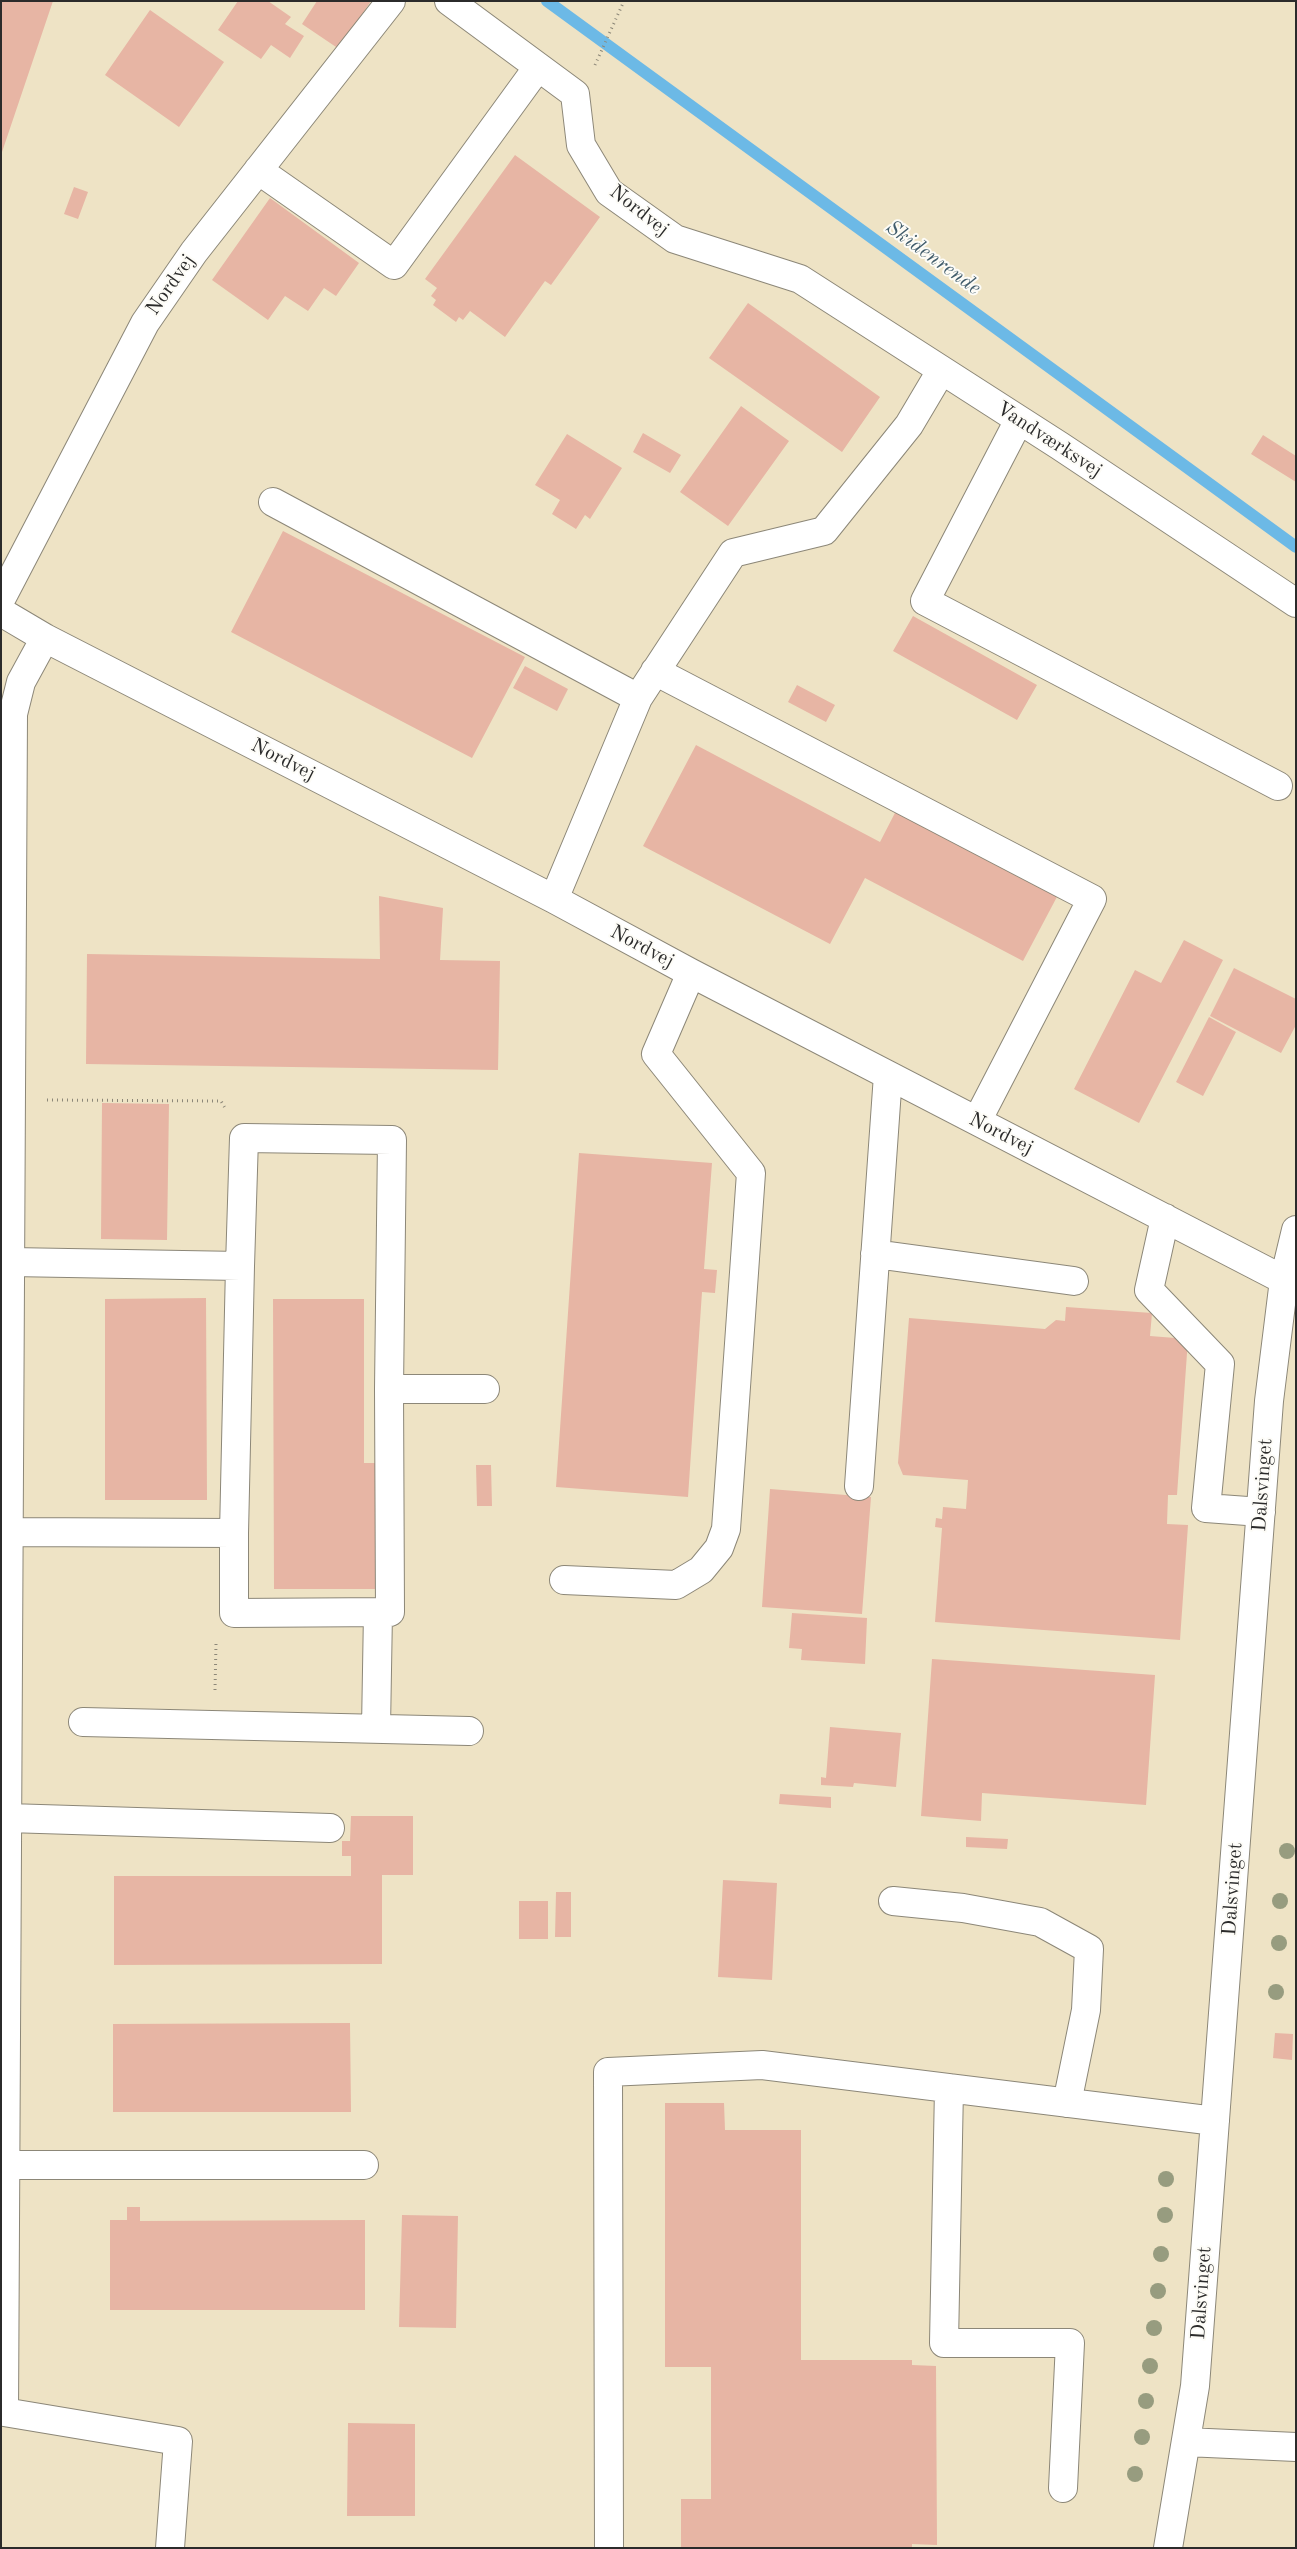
<!DOCTYPE html>
<html>
<head>
<meta charset="utf-8">
<style>
	body { margin:0 }
	#map { position:relative; width:1297px; height:2549px; overflow:hidden; background:#eee3c5; font-family:"Old Standard TT",serif }
	canvas { display:block }
	.frame { position:absolute; inset:0; border:2px solid #2b2b2b; pointer-events:none }
</style>
</head>
<body>
<div id="map">
<canvas width="1297" height="2549"></canvas>
<div class="frame"></div>
</div>
<script>
const g = document.querySelector('canvas').getContext('2d');
g.lineJoin = 'round';
const toPath = rows => new Path2D(rows.map(r => 'M' + r).join(''));
function strokePath(path, color, width, dash) { g.strokeStyle = color; g.lineWidth = width; g.lineCap = dash ? 'butt' : 'round'; g.setLineDash(dash || []); g.stroke(path); }
function fillPath(path, color) { g.fillStyle = color; g.fill(path, 'evenodd'); }
function label(font, color, halo, rows, align = 'center') {
  g.font = font + ' "Old Standard TT",serif'; g.lineWidth = 4; g.setLineDash([]); g.textBaseline = 'middle'; g.strokeStyle = halo; g.fillStyle = color; for (const [text, x, y, turn = 0] of rows) {
    g.save(); g.translate(x, y); g.rotate((+turn || 0) * Math.PI / 180); g.textAlign = isNaN(turn) ? turn : align; if (halo) g.strokeText(text, 0, 0); g.fillText(text, 0, 0); g.restore();
  }
}
strokePath(toPath([
	[547,1,1296,547]
]), '#6cb9e6', 12);
fillPath(toPath([
	[1,1,53,1,2,152,1,152],
	[238,1,268,1,291,17,285,24,304,36,290,58,271,45,261,59,218,30],
	[317,1,371,1,339,49,302,24],
	[150,10,224,62,179,127,105,75],
	[515,155,600,217,551,285,545,281,505,337,470,311,463,320,459,317,456,322,433,305,436,300,431,296,437,288,425,279],
	[74,187,88,192,78,219,64,214],
	[270,198,359,263,336,296,324,288,308,311,285,296,268,320,212,280],
	[748,303,880,397,842,452,709,358],
	[741,406,789,441,728,526,680,492],
	[643,433,681,455,670,473,633,452],
	[567,434,622,468,590,519,585,515,576,529,552,514,560,500,535,485],
	[1263,435,1296,456,1296,482,1251,454],
	[283,531,525,657,472,758,231,632],
	[913,616,1037,685,1017,720,893,651],
	[525,666,568,689,557,711,513,688],
	[797,685,835,705,826,722,788,702],
	[696,745,880,842,897,809,1059,893,1023,961,865,878,830,944,643,846],
	[379,896,443,908,440,960,500,961,498,1070,86,1064,87,954,380,959],
	[1184,940,1223,960,1139,1123,1074,1089,1135,970,1161,983],
	[1234,968,1296,999,1296,1025,1281,1053,1210,1016],
	[1209,1017,1236,1032,1203,1096,1176,1082],
	[102,1103,169,1104,167,1240,101,1239],
	[579,1153,712,1163,704,1269,717,1270,715,1293,702,1292,688,1497,556,1487],
	[206,1298,207,1500,105,1500,105,1299],
	[273,1299,364,1299,364,1463,379,1463,379,1589,274,1589],
	[1066,1307,1152,1313,1150,1336,1188,1339,1177,1495,1168,1495,1167,1524,1188,1525,1180,1640,935,1622,942,1528,935,1527,936,1518,942,1519,943,1507,966,1509,968,1480,903,1475,898,1463,909,1318,1045,1329,1056,1320,1065,1321],
	[476,1465,491,1465,492,1506,477,1506],
	[770,1489,871,1497,862,1614,762,1607],
	[792,1613,867,1618,865,1664,801,1660,802,1649,789,1648],
	[932,1659,1155,1675,1146,1805,982,1793,981,1821,921,1816],
	[830,1727,901,1733,896,1787,854,1783,853,1787,821,1785,821,1777,826,1778],
	[780,1794,831,1797,831,1808,779,1804],
	[351,1816,413,1816,413,1875,382,1875,382,1964,114,1965,114,1876,351,1876,351,1856,342,1856,342,1841,350,1841],
	[966,1837,1008,1839,1007,1849,966,1847],
	[723,1880,777,1883,772,1980,718,1977],
	[556,1892,571,1892,571,1937,555,1937],
	[519,1901,548,1901,548,1939,519,1939],
	[350,2023,351,2112,113,2112,113,2024],
	[1275,2033,1293,2034,1292,2060,1273,2058],
	[665,2103,724,2103,725,2130,801,2130,801,2360,912,2360,912,2365,936,2366,937,2545,912,2544,912,2548,681,2548,681,2499,711,2499,711,2367,665,2367],
	[127,2207,140,2207,140,2221,365,2220,365,2310,110,2310,110,2220,127,2220],
	[402,2215,458,2216,456,2328,399,2327],
	[348,2423,415,2424,415,2516,347,2516]
]), '#e7b5a4');
const minor = toPath([
	[449,1,575,94,581,145,609,192,675,239,800,279,1060,446,1296,603],
	[258,170,394,265,538,67],
	[1019,420,925,601,1278,786],
	[273,502,638,698],
	[1,599,145,323,194,252,391,1],
	[1,612,45,638,554,899,691,973,1284,1280],
	[45,638,21,682,13,714,4,2412,178,2441,170,2548],
	[655,671,1092,899,977,1121],
	[554,899,638,698,733,553,824,531,909,425,941,371],
	[1165,1218,1149,1290,1220,1364,1206,1508,1261,1512],
	[875,1254,1074,1281],
	[240,1266,244,1138,392,1140,389,1389,485,1389],
	[859,1486,888,1075],
	[9,1532,234,1533,240,1266,11,1262],
	[234,1533,234,1613,390,1612,389,1389],
	[564,1580,676,1585,701,1570,719,1548,726,1529,751,1173,656,1054,691,973],
	[83,1722,469,1731],
	[376,1728,378,1612],
	[8,1818,330,1828],
	[893,1901,963,1908,1040,1922,1089,1949,1086,2010,1067,2103],
	[949,2088,944,2343,1070,2343,1063,2488],
	[6,2165,364,2165],
	[1186,2442,1296,2447],
	[609,2548,608,2072,762,2065,1215,2121],
	[1168,2548,1195,2386,1269,1401,1284,1280,1296,1230]
]);
strokePath(minor, '#8c8778', 30);
strokePath(toPath([
	[595,65,624,1],
	[47,1100,221,1101,225,1108],
	[215,1690,216,1644]
]), '#8c8778', 3, [1, 4]);
strokePath(minor, '#fff', 28);
g.fillStyle = '#979c7f';
for (const [x, y] of [
	[1287,1851],
	[1280,1901],
	[1279,1943],
	[1276,1992],
	[1166,2179],
	[1165,2215],
	[1161,2254],
	[1158,2291],
	[1154,2328],
	[1150,2366],
	[1146,2401],
	[1142,2437],
	[1135,2474]
]) { g.beginPath(); g.arc(x, y, 8, 0, 2 * Math.PI); g.fill(); }
label('20px', '#2b2b2b', '#fdfcf7', [
	["Nordvej",639,211,38],
	["Nordvej",171,285,-55],
	["Vandværksvej",1049,440,33],
	["Nordvej",283,760,27],
	["Nordvej",642,947,28],
	["Nordvej",1001,1134,27],
	["Dalsvinget",1263,1485,-86],
	["Dalsvinget",1233,1889,-86],
	["Dalsvinget",1202,2293,-86]
]);
label('italic 21px', '#425d6c', '#fdfcf7', [
	["Skidenrende",933,258,36]
]);
</script>
</body>
</html>
